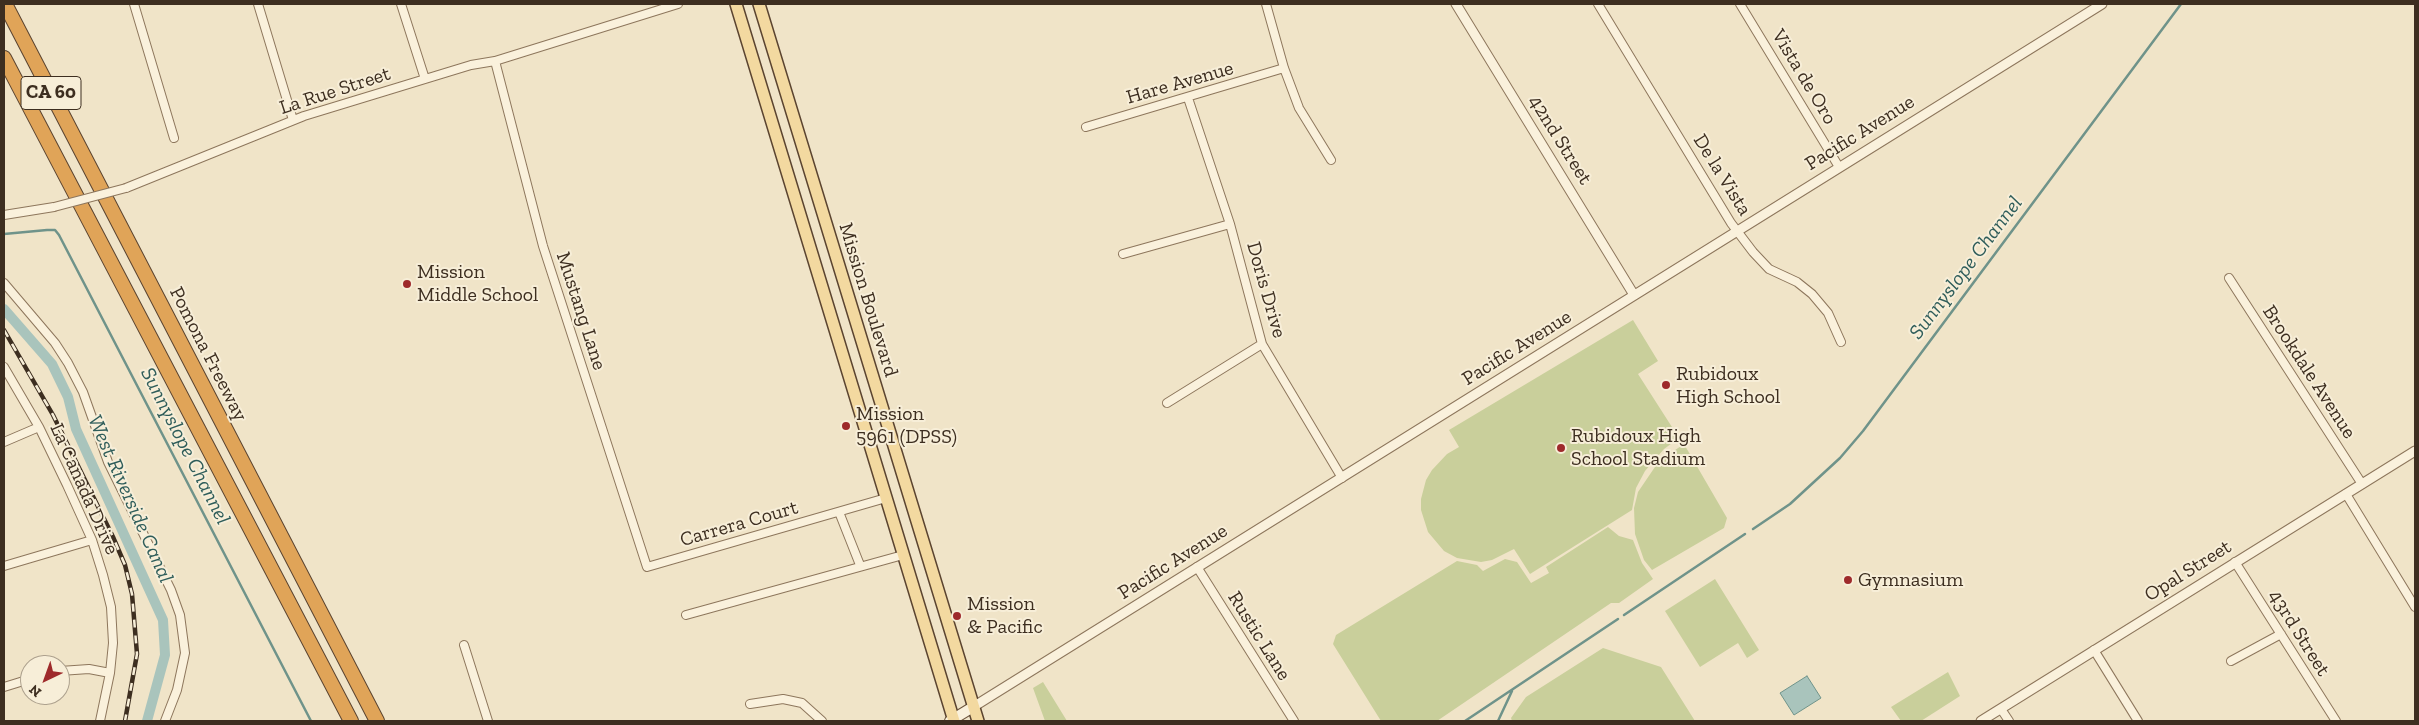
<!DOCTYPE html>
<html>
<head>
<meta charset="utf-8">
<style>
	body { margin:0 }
	#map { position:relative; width:2419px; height:725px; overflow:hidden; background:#f0e4c8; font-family:"Zilla Slab",serif }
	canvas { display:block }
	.frame { position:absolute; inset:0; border:5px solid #3d2e20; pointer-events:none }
	.north { position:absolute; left:20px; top:655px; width:50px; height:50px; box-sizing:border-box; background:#f7eed8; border:1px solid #ada18e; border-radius:50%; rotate:222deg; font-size:14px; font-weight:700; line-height:20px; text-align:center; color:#3d2e20 }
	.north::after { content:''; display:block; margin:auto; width:18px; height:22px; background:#9e2a2b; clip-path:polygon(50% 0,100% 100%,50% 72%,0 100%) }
</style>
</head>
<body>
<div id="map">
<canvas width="2419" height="725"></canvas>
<div class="frame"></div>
<div class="north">N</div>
</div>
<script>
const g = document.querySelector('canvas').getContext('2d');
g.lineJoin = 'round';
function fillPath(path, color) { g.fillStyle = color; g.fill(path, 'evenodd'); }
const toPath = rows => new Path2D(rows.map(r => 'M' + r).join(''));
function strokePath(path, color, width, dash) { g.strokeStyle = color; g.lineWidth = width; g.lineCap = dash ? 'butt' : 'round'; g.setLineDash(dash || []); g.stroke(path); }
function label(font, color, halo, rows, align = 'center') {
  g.font = font + ' "Zilla Slab",serif'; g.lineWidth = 4; g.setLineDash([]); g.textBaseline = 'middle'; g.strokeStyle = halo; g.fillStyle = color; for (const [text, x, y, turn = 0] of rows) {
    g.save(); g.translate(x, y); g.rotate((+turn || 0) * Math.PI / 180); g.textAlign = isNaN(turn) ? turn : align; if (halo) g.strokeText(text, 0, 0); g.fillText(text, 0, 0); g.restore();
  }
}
fillPath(toPath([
	[1633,320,1658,361,1638,374,1679,438,1664,449,1645,471,1636,488,1632,510,1530,574,1514,549,1492,560,1481,562,1457,558,1444,551,1428,532,1421,510,1421,499,1426,480,1432,470,1447,454,1459,447,1449,430],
	[1684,444,1727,518,1724,528,1652,570,1644,560,1635,534,1634,508,1638,492,1659,461],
	[1608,527,1619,536,1633,540,1642,563,1653,579,1619,603,1611,603,1437,721,1381,721,1333,644,1336,635,1457,561,1477,565,1483,571,1505,559,1517,562,1531,583,1549,573,1546,567],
	[1715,579,1759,650,1747,658,1738,643,1700,667,1665,611],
	[1603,648,1661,667,1695,721,1512,721,1511,718,1526,697],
	[1948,672,1960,696,1921,721,1901,721,1891,707],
	[1043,682,1067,721,1045,721,1033,688]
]), '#c9cf9b');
const water = toPath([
	[1807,676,1821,698,1794,715,1780,693,1807,676]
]);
fillPath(water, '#a9c4bc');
strokePath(water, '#6f938a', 1);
strokePath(toPath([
	[4,234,47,230,55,230,59,235,311,721],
	[1753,529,1790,504,1840,458,1863,431,2181,4],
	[1624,615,1745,534],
	[1465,721,1618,619],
	[1498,721,1512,691]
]), '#6f938a', 2.5);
strokePath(toPath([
	[4,309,52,364,68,397,76,429,163,620,165,655,147,721]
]), '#a9c4bc', 10);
const minor = toPath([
	[134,4,174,138],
	[258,4,293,120],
	[401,4,425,79],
	[1266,4,1284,68,1299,108,1331,160],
	[1598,4,1731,223,1753,252,1769,269,1797,282,1812,294,1828,313,1841,342],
	[1740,4,1839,167],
	[495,61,543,246,647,567,886,498],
	[1188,98,1230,224,1262,344,1342,478],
	[1086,127,1284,68],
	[126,188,304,116,471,65,495,61,678,4],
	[4,215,54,207],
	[1123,254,1230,224],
	[2229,278,2362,484],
	[4,283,55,343,68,363,83,392,108,462,171,590,180,615,185,653,177,690,165,721],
	[4,367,39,427,67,485,92,540,103,575,111,607,113,643,110,673,100,721],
	[1167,403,1262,344],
	[4,442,39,427],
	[2346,494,2415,607],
	[839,512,860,565],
	[2235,562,2336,721],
	[4,566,92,540],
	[1197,567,1294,721],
	[686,615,903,555],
	[464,645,488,721],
	[2094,650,2138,721],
	[2231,661,2281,634],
	[60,671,89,669,110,673],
	[4,687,30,679],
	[750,704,783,699,802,703,822,721],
	[2001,709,2009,721]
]);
const tertiary = toPath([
	[1456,4,1634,295],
	[973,707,2102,4],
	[1981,721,2415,451]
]);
const secondary = toPath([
	[950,721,973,707]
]);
const primary = toPath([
	[736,4,954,721],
	[759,4,978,721]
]);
const motorway = toPath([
	[5,4,377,721],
	[4,58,351,721]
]);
strokePath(minor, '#8d765c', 10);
strokePath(tertiary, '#8d765c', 11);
strokePath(secondary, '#6f573f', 12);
strokePath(primary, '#5b4430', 14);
strokePath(motorway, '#5b4430', 16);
strokePath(minor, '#faf1dc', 8);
strokePath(tertiary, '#faf1dc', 9);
strokePath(secondary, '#faf1dc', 10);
strokePath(primary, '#f3d9a0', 11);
strokePath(motorway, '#e0a458', 14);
const rail = toPath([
	[4,330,53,415,113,537,125,565,132,594,137,654,125,721]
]);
strokePath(rail, '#3d2e20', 4.5);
strokePath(rail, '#f7eed8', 2.5, [8]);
const minorBridge = toPath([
	[54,207,126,188]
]);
strokePath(minorBridge, '#8d765c', 10, []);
strokePath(minorBridge, '#faf1dc', 8);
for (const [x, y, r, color] of [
	[407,284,5,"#9e2a2b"],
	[1666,385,5,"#9e2a2b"],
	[846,426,5,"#9e2a2b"],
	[1561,448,5,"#9e2a2b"],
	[1848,580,5,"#9e2a2b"],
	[957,616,5,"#9e2a2b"]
]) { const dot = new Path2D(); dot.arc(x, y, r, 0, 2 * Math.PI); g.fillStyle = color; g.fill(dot); strokePath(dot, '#f7eed8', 2); }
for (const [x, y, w] of [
	[51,93,60]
]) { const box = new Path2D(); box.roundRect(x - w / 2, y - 16.5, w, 33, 4); g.fillStyle = '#f7eed8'; g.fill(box); strokePath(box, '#3d2e20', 1); }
label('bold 19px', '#3d2e20', null, [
	["CA 60",51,93]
]);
label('20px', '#3d2e20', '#f7eed8', [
	["Vista de Oro",1804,77,59],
	["Hare Avenue",1180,83,-16],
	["La Rue Street",335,91,-18],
	["Pacific Avenue",1860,133,-32],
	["42nd Street",1560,140,58],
	["De la Vista",1722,175,58],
	["Doris Drive",1266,290,74],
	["Mission Boulevard",868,300,73],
	["Mustang Lane",581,311,72],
	["Pacific Avenue",1517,348,-32],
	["Pomona Freeway",208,354,63],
	["Brookdale Avenue",2309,372,57],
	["La Canada Drive",84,489,66],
	["Carrera Court",739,524,-16],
	["Pacific Avenue",1173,562,-32],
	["Opal Street",2188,571,-32],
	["43rd Street",2299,633,58],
	["Rustic Lane",1259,636,58]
]);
label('20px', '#3d2e20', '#f7eed8', [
	["Mission",417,272],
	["Middle School",417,295],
	["Rubidoux",1676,374],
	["High School",1676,397],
	["Mission",856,414],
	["5961 (DPSS)",856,437],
	["Rubidoux High",1571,436],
	["School Stadium",1571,459],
	["Gymnasium",1858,580],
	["Mission",967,604],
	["& Pacific",967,627]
], 'left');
label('italic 21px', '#2f5d5a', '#f7eed8', [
	["Sunnyslope Channel",1966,268,-53],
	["Sunnyslope Channel",185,446,63],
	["West Riverside Canal",130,499,66]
]);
</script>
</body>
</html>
